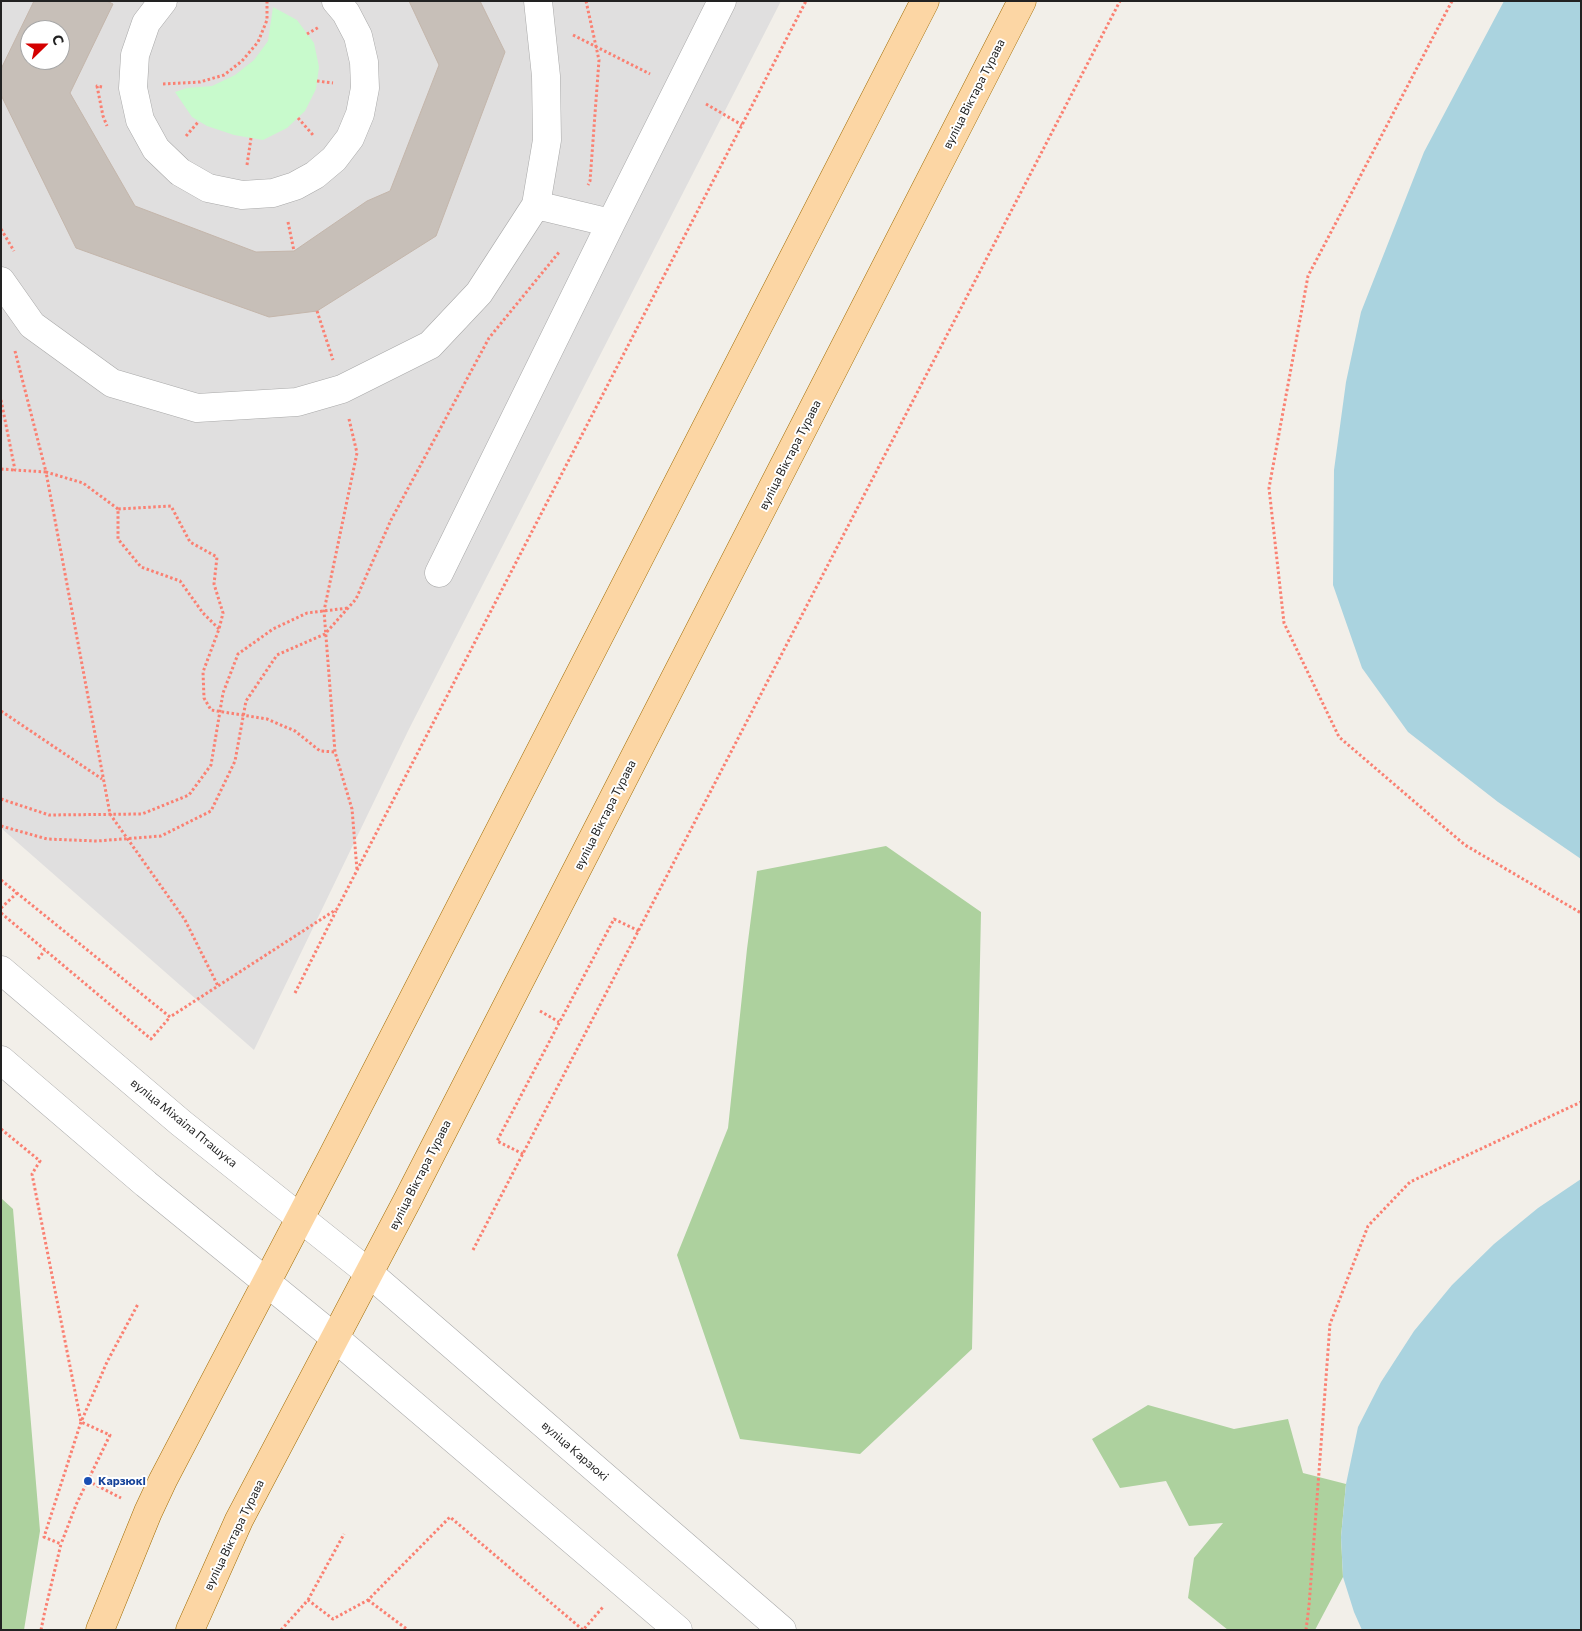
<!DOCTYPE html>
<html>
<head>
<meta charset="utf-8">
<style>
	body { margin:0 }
	#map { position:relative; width:1582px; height:1631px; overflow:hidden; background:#f2efe9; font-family:Commissioner,sans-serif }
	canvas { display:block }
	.frame { position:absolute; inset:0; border:2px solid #222; pointer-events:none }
	.north { position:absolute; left:20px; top:20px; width:50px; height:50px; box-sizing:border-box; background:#fff; border:1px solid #a7a7a7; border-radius:50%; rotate:68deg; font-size:14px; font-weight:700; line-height:20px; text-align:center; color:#222 }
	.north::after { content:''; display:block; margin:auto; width:18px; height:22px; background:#d40000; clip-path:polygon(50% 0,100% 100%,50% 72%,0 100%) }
</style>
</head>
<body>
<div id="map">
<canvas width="1582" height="1631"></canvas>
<div class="frame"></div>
<div class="north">С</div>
</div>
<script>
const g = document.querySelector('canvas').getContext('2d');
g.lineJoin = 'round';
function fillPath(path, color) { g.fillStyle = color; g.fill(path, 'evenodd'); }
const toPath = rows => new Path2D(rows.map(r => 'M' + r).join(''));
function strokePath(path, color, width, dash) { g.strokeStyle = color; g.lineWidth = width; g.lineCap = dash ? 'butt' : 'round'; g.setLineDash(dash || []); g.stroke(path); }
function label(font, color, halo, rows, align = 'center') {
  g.font = font + ' Commissioner,sans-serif'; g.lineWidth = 4; g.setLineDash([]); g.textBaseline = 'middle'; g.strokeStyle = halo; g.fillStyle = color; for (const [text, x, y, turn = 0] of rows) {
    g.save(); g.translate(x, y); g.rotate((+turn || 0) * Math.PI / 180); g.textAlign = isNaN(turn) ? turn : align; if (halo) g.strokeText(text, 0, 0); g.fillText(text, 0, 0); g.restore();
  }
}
fillPath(toPath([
	[1,1,781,1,409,729,254,1050,1,828],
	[30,30,60,30,60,60,30,60]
]), '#e0dfdf');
fillPath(toPath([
	[886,846,981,912,972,1349,860,1454,740,1439,677,1255,728,1128,747,949,757,871],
	[1,1198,13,1209,40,1531,24,1630,1,1630],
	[1148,1405,1234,1429,1288,1419,1303,1473,1346,1484,1341,1537,1343,1577,1315,1630,1228,1630,1188,1598,1194,1558,1223,1523,1189,1526,1166,1481,1120,1488,1092,1439]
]), '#add19e');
fillPath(toPath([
	[273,7,297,20,314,43,319,67,316,89,305,111,287,128,263,140,234,135,207,126,192,117,175,92,187,88,212,86,235,75,254,60,268,41]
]), '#c8facc');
fillPath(toPath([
	[1504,1,1581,1,1581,859,1498,802,1408,732,1362,668,1333,585,1334,470,1346,382,1361,312,1424,152],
	[1581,1179,1581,1630,1362,1630,1354,1612,1343,1577,1341,1537,1346,1484,1358,1427,1381,1382,1414,1331,1452,1285,1494,1244,1538,1208]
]), '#aad3df');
const building = toPath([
	[34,1,107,1,113,4,70,93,135,206,256,252,294,251,367,201,390,191,439,65,409,1,480,1,505,52,436,236,317,311,269,317,76,248,1,95,1,69,34,1],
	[30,30,60,30,60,60,30,60,30,30]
]);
fillPath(building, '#c7bfb8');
strokePath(building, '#c4b6ab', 1);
const minor = toPath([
	[163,1,146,23,135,55,133,88,140,120,156,149,180,172,208,188,242,195,273,193,295,186,315,175,334,159,350,138,360,114,365,88,364,62,358,36,346,13,336,1],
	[536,205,611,223],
	[1,281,32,325,112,383,197,408,297,402,342,389,430,345,479,293,536,205,547,140,546,76,538,1],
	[439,573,611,223,722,1],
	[1,970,181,1123,369,1273,782,1630],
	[1,1060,146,1184,335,1338,678,1630]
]);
const major = toPath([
	[100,1630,148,1512,163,1480,331,1159,925,1],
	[190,1630,239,1520,408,1199,1022,1]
]);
strokePath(minor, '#a9a9a9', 29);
strokePath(major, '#a06b00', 29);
strokePath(toPath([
	[586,1,599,60,590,181,588,185],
	[1452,1,1308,276,1269,488,1284,623,1339,737,1465,845,1581,913],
	[307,34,319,27],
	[573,35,650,74],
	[317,81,333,83],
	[163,84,200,82,224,75,242,61,258,42,267,20,267,1],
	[102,87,97,86,103,116,107,126],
	[706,104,742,125],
	[298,118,313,135],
	[186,136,199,121],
	[247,165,251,138],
	[288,222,294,251],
	[1,229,14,251],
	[317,311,333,360],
	[1,400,15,470,46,472,15,351],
	[349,419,357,453,324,611,335,752,352,809,357,870],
	[1,469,15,470],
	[118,509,83,483,46,472,110,814,185,920,218,986],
	[219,629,203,613,180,581,141,567,118,539,118,509,171,506,190,542,217,557,214,584,223,613,219,629,203,672,204,698,211,710,267,719,295,731,320,751,335,752],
	[1,711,102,779],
	[1,799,49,815,142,814,189,795,211,765,223,693,238,654,273,629,307,613,348,608],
	[1,826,47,839,97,841,161,836,211,811,235,761,246,701,277,655,325,634,356,599,391,520,489,338,560,251],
	[1,880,170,1017,337,909,806,1],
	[1,908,17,893],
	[1,913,151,1039,170,1017],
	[38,959,45,950],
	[295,993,336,911],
	[540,1011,559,1022],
	[1,1129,40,1161,32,1174,81,1422,110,1435,76,1505,61,1544],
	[523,1154,497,1141,614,919,639,931],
	[473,1250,1120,1],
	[88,1481,121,1498],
	[308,1600,344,1534],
	[368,1600,408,1630],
	[41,1630,44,1615,61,1544,44,1537,81,1422,107,1362,138,1304],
	[281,1630,308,1600,333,1619,368,1600,450,1517,583,1630,603,1607],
	[1306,1630,1309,1606,1330,1324,1368,1226,1410,1182,1581,1102]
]), '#fa8072', 3, [2.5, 2.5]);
strokePath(minor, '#fff', 28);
strokePath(major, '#fcd6a4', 28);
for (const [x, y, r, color] of [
	[88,1481,5,"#1a4fb4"]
]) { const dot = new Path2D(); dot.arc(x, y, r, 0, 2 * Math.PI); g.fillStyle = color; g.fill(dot); strokePath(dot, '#fff', 2); }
label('12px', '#222', '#fff', [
	["вуліца Віктара Турава",974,94,-63],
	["вуліца Віктара Турава",790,455,-63],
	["вуліца Віктара Турава",605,815,-63],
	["вуліца Міхаіла Пташука",184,1123,39],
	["вуліца Віктара Турава",420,1175,-63],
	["вуліца Карзюкі",575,1451,41],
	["вуліца Віктара Турава",234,1535,-64]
]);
label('bold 12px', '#164399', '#fff', [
	["Карзюкі",98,1481]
], 'left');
</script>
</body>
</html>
